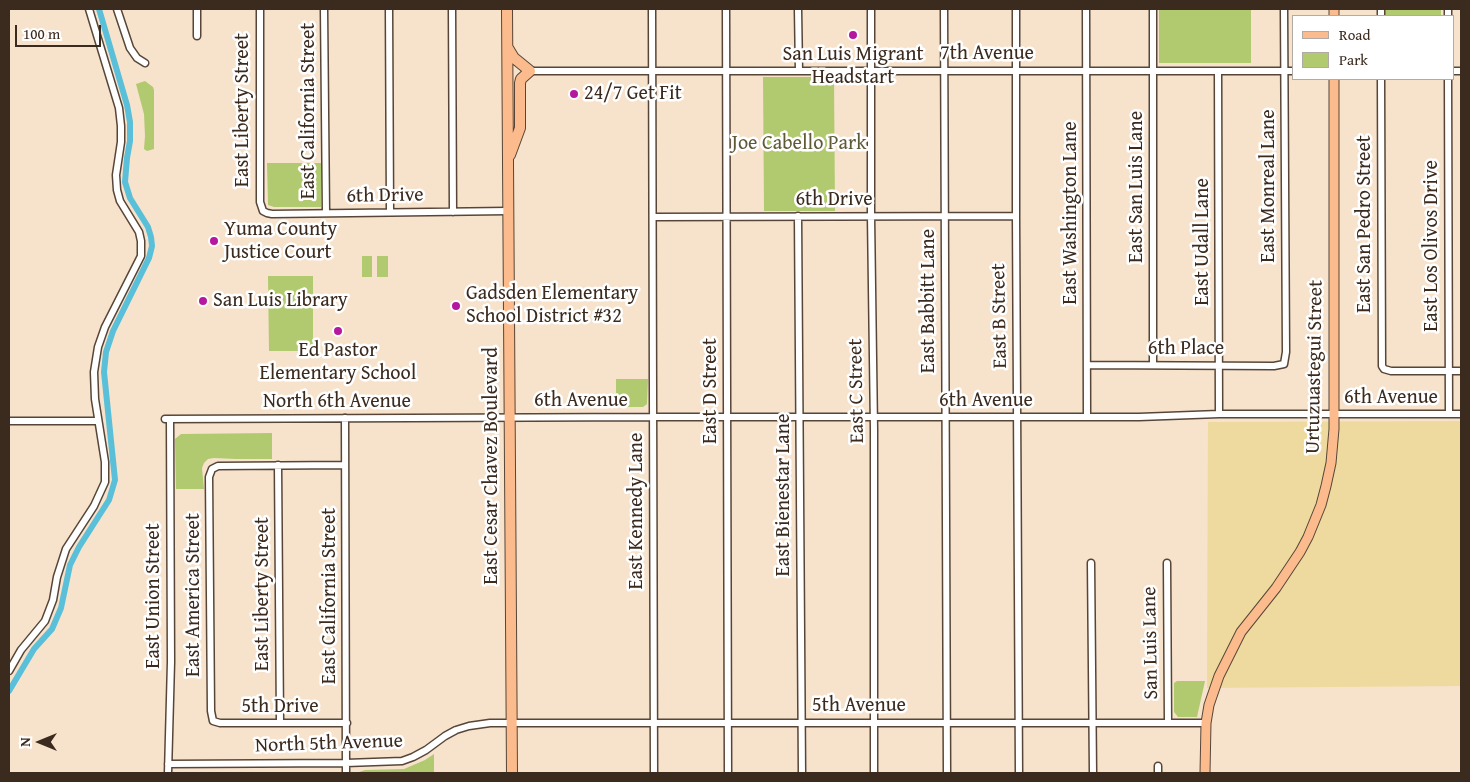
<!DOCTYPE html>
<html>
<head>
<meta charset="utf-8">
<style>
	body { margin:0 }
	#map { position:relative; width:1470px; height:782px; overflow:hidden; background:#f7e2cc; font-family:"Gentium Book Plus",serif }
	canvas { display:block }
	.frame { position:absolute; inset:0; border:10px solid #3b2a1e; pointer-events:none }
	.legend { position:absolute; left:1292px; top:15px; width:162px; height:65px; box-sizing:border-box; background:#fff; border:1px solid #b1aaa5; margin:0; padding:6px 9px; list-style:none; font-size:15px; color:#3b2a1e }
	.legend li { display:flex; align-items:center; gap:10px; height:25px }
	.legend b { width:25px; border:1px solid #b1aaa5 }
	.north { position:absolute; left:15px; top:717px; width:50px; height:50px; -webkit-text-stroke:4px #fff; paint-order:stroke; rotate:270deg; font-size:14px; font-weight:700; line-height:20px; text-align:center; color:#3b2a1e }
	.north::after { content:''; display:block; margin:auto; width:18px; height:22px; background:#3b2a1e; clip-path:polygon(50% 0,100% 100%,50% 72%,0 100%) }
	.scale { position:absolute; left:15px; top:25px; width:86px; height:22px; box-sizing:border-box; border:2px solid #3b2a1e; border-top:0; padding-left:6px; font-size:15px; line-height:18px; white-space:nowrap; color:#3b2a1e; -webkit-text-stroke:4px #fff; paint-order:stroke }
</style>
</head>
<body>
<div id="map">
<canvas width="1470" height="782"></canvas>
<div class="frame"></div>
<ul class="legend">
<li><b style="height:6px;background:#fbbb8c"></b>Road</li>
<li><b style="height:14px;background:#b1ca6f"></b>Park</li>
</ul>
<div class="north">N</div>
<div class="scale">100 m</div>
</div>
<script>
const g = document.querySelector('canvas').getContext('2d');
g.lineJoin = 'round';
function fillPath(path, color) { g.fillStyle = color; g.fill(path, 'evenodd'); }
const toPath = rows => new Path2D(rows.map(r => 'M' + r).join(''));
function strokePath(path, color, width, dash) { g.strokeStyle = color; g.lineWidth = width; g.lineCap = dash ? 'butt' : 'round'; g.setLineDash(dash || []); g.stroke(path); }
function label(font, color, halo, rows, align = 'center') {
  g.font = font + ' "Gentium Book Plus",serif'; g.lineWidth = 5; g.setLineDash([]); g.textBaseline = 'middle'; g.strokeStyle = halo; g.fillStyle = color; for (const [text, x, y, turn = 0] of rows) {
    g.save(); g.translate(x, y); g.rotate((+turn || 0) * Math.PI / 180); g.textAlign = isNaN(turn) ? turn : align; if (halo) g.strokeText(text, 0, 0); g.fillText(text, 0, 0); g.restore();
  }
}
fillPath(toPath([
	[1159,9,1251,9,1251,63,1159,63],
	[1385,9,1441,9,1441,16,1385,16],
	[763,77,834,77,835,211,764,211],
	[145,81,153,87,154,90,154,149,147,151,144,149,145,136,144,114,136,84],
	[267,163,321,163,321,207,274,207,268,205],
	[362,256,372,256,372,277,362,277],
	[377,256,388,256,388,277,377,277],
	[268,276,313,276,313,351,269,351],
	[616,379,648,379,647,404,643,407,616,407],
	[272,433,272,459,236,459,214,458,208,459,204,463,202,468,204,489,176,489,175,439,181,434],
	[1177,681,1205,681,1197,717,1178,717,1174,712,1174,683],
	[434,754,434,773,356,773,365,770,404,769,425,760]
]), '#b1ca6f');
fillPath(toPath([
	[1461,421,1461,686,1207,688,1208,422]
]), '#eeda9e');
strokePath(toPath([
	[9,691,34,649,52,629,61,608,70,565,79,547,109,500,115,480,104,372,106,352,113,331,149,258,152,246,151,237,148,227,130,198,125,182,127,158,130,141,130,122,127,105,99,9]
]), '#5abfd8', 6);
const minor = toPath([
	[117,9,130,48,137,58,145,63],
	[197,9,197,36],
	[260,9,260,202,263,211,267,213,272,214,508,211],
	[324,9,326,213],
	[389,9,390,212],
	[452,9,453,212],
	[652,9,654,773],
	[726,9,728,773],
	[798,9,799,71],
	[871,9,871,216,874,429,874,773],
	[944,9,947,773],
	[1016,9,1016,216,1019,773],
	[1086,9,1087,417],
	[1153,9,1153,365],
	[1381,9,1381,16],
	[1448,9,1448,16],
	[530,71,1294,71],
	[1218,71,1219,414],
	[1454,71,1461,71],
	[1381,79,1382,366,1384,369,1391,371,1461,371],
	[1448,79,1449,414],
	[798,216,802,773],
	[653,217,1016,216],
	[1087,365,1274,366,1284,364,1286,352,1284,9],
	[345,418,346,773],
	[165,419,654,417,1139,417,1219,414,1461,414],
	[9,421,98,421],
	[278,465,280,723],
	[345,465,218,466,212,469,209,477,211,711,213,721,220,723,347,723],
	[1091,563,1093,773],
	[1167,563,1168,723],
	[9,671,21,650,45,621,53,600,57,577,66,549,94,506,105,482,105,462,95,399,94,372,98,347,105,327,141,256,141,241,139,232,120,201,117,190,116,175,121,142,121,126,119,108,89,9],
	[168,764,346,763,402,761,413,757,426,750,445,736,456,730,469,726,490,723,1206,723],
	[168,773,171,662,170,419],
	[1158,773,1158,766]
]);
const major = toPath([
	[1334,9,1334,16],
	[1205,773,1206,723,1209,705,1219,676,1241,632,1276,588,1300,552,1308,537,1321,505,1326,486,1331,463,1334,429,1334,79]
]);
const highway = toPath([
	[507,9,512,773],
	[508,48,514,58,530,71,521,79,520,83,520,128,510,155]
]);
strokePath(minor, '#574638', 9);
strokePath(major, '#574638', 11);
strokePath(highway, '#574638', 12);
strokePath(minor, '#fff', 6);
strokePath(major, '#fbbb8c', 9);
strokePath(highway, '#fbbb8c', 10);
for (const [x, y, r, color] of [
	[853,35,5,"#b5179e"],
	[574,94,5,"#b5179e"],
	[214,241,5,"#b5179e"],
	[203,301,5,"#b5179e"],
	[456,306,5,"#b5179e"],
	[338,331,5,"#b5179e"]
]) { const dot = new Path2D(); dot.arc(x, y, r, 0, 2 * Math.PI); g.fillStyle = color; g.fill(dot); strokePath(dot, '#fff', 2); }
label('20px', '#3b2a1e', '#fff', [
	["7th Avenue",987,54],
	["East Liberty Street",243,110,-90],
	["East California Street",309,111,-90],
	["East Monreal Lane",1269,186,-90],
	["East San Luis Lane",1137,187,-90],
	["6th Drive",385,196,-1],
	["6th Drive",834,200],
	["East Washington Lane",1071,213,-90],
	["East San Pedro Street",1365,224,-90],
	["East Udall Lane",1203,242,-90],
	["East Los Olivos Drive",1432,246,-90],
	["East Babbitt Lane",929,301,-90],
	["East B Street",1000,316,-91],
	["6th Place",1186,349],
	["Urtuzuastegui Street",1315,367,-89],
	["East D Street",711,391,-90],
	["East C Street",857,391,-91],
	["6th Avenue",1391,398],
	["6th Avenue",581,401],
	["6th Avenue",986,401],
	["North 6th Avenue",337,402],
	["East Cesar Chavez Boulevard",492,466,-90],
	["East Bienestar Lane",784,495,-90],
	["East Kennedy Lane",637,511,-90],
	["East Liberty Street",263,594,-90],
	["East America Street",194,595,-90],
	["East Union Street",154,596,-90],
	["East California Street",330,596,-90],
	["San Luis Lane",1151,643,-91],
	["5th Avenue",859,706],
	["5th Drive",280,707],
	["North 5th Avenue",329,744,-2]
]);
label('20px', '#3b2a1e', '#fff', [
	["San Luis Migrant",853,55,"center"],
	["Headstart",853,78,"center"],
	["24/7 Get Fit",584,94],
	["Yuma County",224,230],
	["Justice Court",224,253],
	["Gadsden Elementary",466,294],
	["School District #32",466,317],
	["San Luis Library",213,301],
	["Ed Pastor",338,351,"center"],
	["Elementary School",338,374,"center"]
], 'left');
label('20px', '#5e5a36', '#fff', [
	["Joe Cabello Park",799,144]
]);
</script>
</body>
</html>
